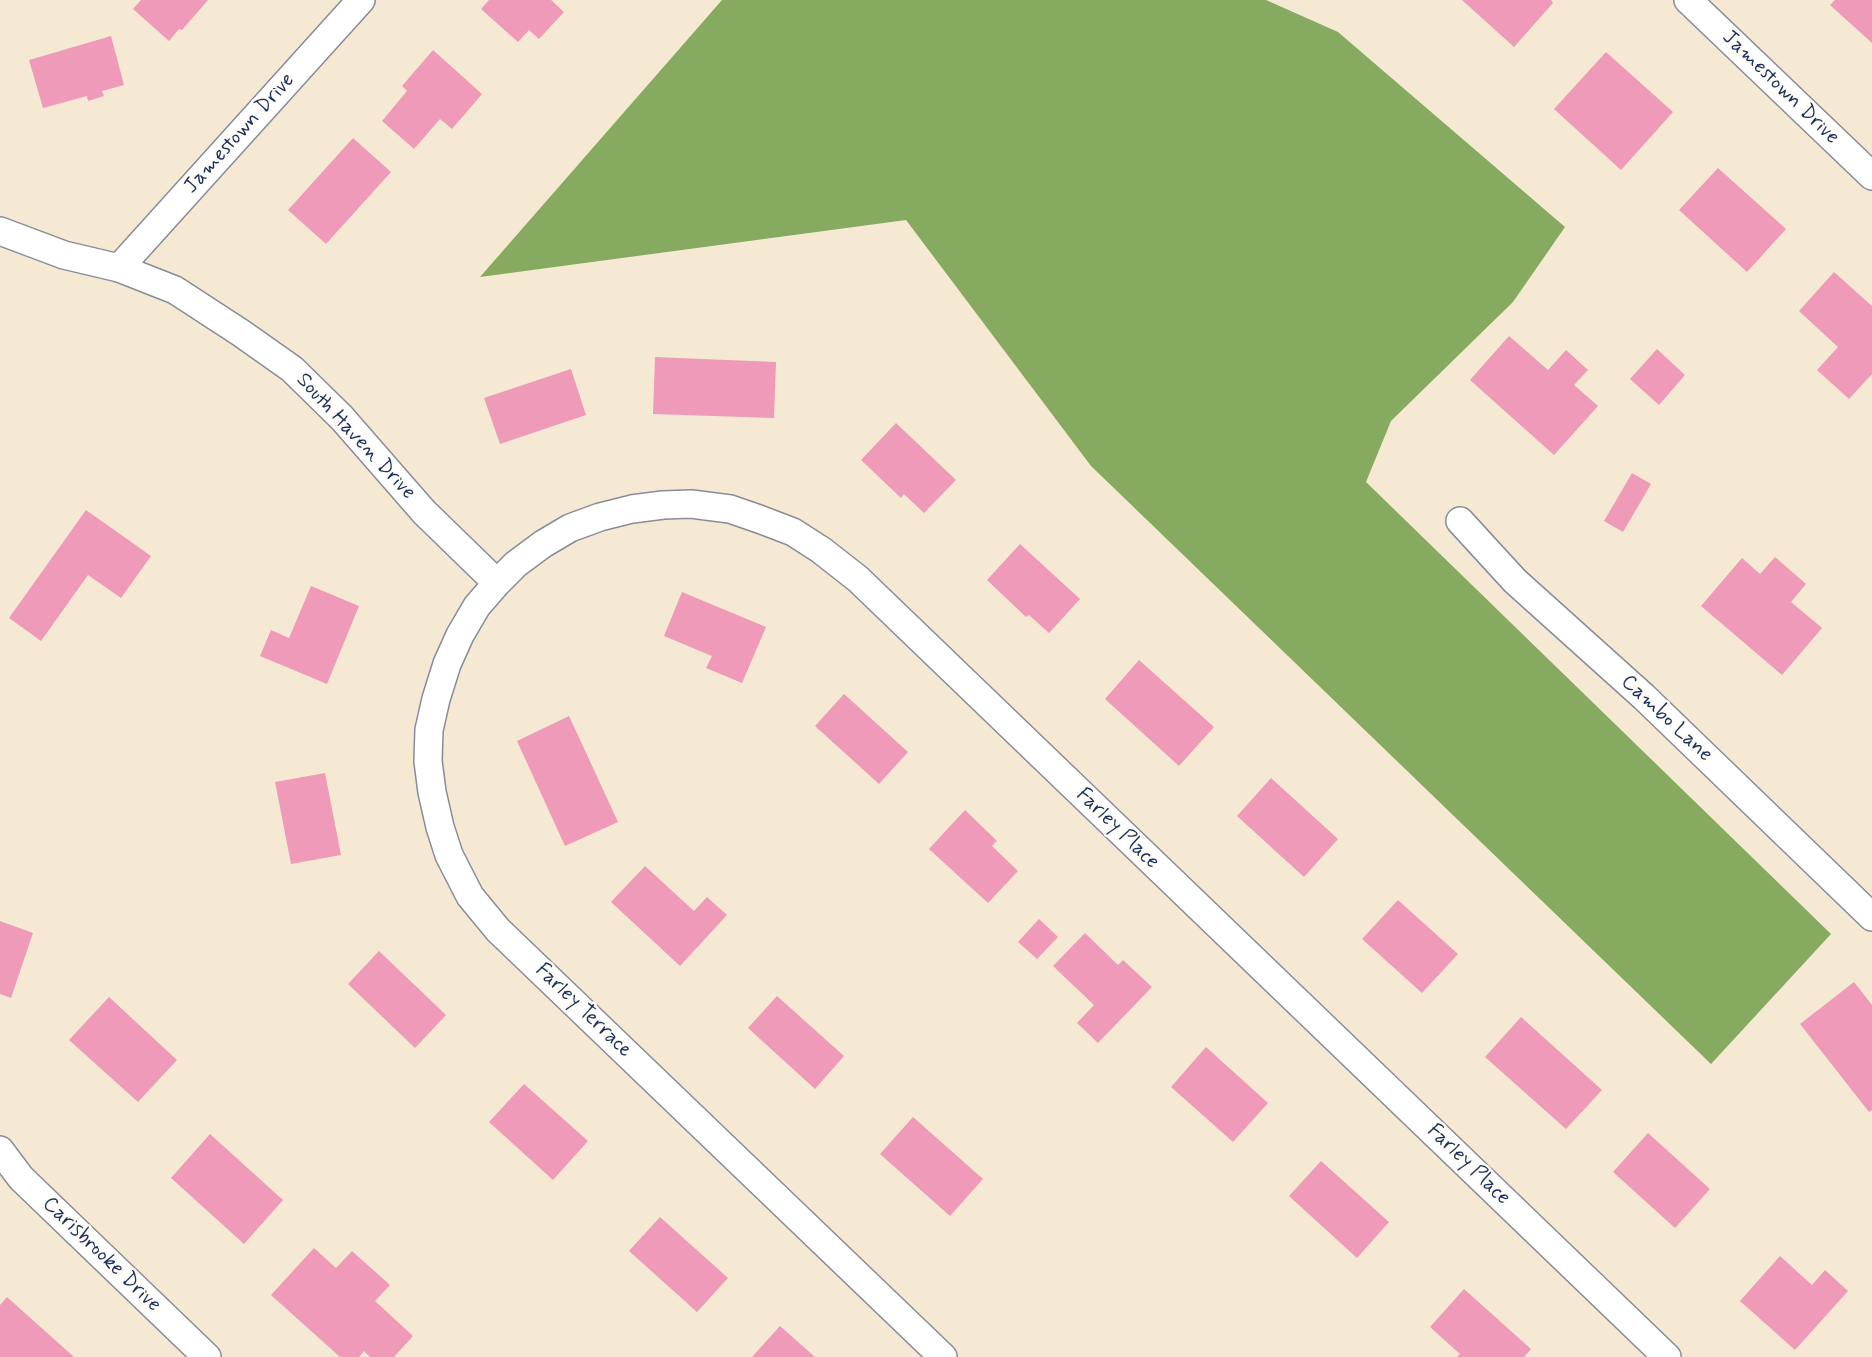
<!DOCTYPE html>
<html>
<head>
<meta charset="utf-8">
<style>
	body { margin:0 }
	canvas { display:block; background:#f6e9d3 }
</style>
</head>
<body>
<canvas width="1872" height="1357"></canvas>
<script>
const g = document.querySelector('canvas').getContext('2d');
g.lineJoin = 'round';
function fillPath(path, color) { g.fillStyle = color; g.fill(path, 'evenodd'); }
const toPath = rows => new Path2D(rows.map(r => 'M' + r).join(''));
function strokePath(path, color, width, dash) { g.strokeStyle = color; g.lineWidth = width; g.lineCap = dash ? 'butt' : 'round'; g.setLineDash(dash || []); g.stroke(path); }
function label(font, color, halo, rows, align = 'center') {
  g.font = font + ' Mynerve,sans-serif'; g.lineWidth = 5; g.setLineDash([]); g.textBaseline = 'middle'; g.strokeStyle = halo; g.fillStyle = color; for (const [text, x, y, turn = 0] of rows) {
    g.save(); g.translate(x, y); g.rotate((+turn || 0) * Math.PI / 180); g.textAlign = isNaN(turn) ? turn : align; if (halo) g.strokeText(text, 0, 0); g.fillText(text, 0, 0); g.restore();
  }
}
fillPath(toPath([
	[722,0,1266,0,1338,32,1565,227,1513,302,1391,421,1366,482,1831,934,1711,1064,1091,466,906,220,480,277]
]), '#85aa60');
fillPath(toPath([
	[141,0,208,0,182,30,179,29,169,41,133,9],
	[489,0,551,0,564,12,539,39,529,30,518,42,481,9],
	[1462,0,1551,0,1553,3,1514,47],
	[1835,0,1872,0,1872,43,1830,5],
	[111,36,124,85,102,91,104,96,88,101,87,96,43,108,29,60],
	[433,50,482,94,452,129,440,119,414,149,382,121,407,91,402,86],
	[1606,52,1673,112,1621,170,1554,109],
	[353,138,391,172,326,244,288,210],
	[1718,168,1786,229,1747,272,1679,210],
	[1834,272,1872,306,1872,374,1849,399,1817,370,1838,347,1799,311],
	[1509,336,1548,370,1566,350,1588,370,1574,385,1598,406,1554,455,1470,380],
	[1657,349,1685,375,1659,405,1630,379],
	[655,357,776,362,774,418,653,414],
	[571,369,586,415,500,444,484,398],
	[896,423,956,480,924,513,904,494,901,498,861,460],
	[1632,473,1651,484,1623,532,1604,521],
	[86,510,151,556,121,598,88,575,41,641,9,618],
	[1020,544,1080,599,1049,633,1029,615,1026,617,987,580],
	[1775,557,1806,584,1791,602,1822,628,1782,675,1701,606,1742,558,1760,574],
	[311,586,359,606,327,684,260,656,271,630,289,638],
	[682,592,766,627,742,683,706,668,712,656,664,636],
	[1139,660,1214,727,1179,766,1105,699],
	[844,694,908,752,879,784,815,726],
	[569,716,618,822,565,846,517,741],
	[325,773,341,855,291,864,275,782],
	[1271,778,1338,839,1304,877,1237,816],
	[965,810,997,841,992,846,1018,871,988,903,929,849],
	[645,866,694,911,707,897,727,915,680,966,611,902],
	[1398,900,1458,954,1422,993,1362,939],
	[1039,919,1058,937,1037,959,1018,942],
	[0,921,33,933,11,998,0,994],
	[1085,933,1118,965,1123,960,1152,987,1098,1043,1077,1023,1094,1005,1053,966],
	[379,951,446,1015,415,1048,348,984],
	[1854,982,1872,1005,1872,1110,1869,1112,1800,1024],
	[777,996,844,1056,815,1089,748,1028],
	[109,997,177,1060,138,1102,69,1040],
	[1521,1017,1602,1090,1566,1129,1485,1057],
	[1206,1047,1268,1103,1233,1142,1171,1087],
	[524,1084,588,1141,553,1180,489,1122],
	[913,1117,983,1179,950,1216,880,1154],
	[1648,1133,1710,1189,1675,1228,1613,1172],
	[210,1134,283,1200,244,1244,171,1178],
	[1321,1161,1389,1222,1357,1258,1289,1196],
	[660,1217,728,1278,697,1312,629,1251],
	[314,1248,336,1268,352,1251,390,1285,375,1301,413,1336,394,1357,370,1357,364,1351,359,1357,340,1357,271,1295],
	[1780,1256,1812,1285,1825,1270,1848,1291,1795,1350,1740,1301],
	[1464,1289,1531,1349,1524,1357,1457,1357,1460,1354,1430,1327],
	[7,1297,74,1357,0,1357,0,1305],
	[780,1326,815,1357,752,1357]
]), '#ee9ab8');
const street = toPath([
	[1688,0,1872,176],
	[0,231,64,255,119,268,175,290,241,333,292,369,342,418,424,512,497,583],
	[119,268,361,0],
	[1460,521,1515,581,1644,697,1872,917],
	[0,1150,21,1178,207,1357],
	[943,1357,498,930,470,896,449,855,440,827,432,792,428,761,429,730,436,699,447,664,460,635,477,606,497,583,516,564,543,544,570,528,600,517,632,509,663,505,691,504,730,509,759,519,793,532,821,550,858,579,1667,1357]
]);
strokePath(street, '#888c98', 30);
strokePath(street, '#fff', 27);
label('21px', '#1b2f5e', '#fdfcf7', [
	["Jamestown Drive",1780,88,44],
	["Jamestown Drive",240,134,-48],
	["South Haven Drive",355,437,47],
	["Cambo Lane",1666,719,43],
	["Farley Place",1117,829,44],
	["Farley Terrace",583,1011,44],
	["Farley Place",1468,1165,44],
	["Carisbrooke Drive",101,1255,44]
]);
</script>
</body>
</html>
